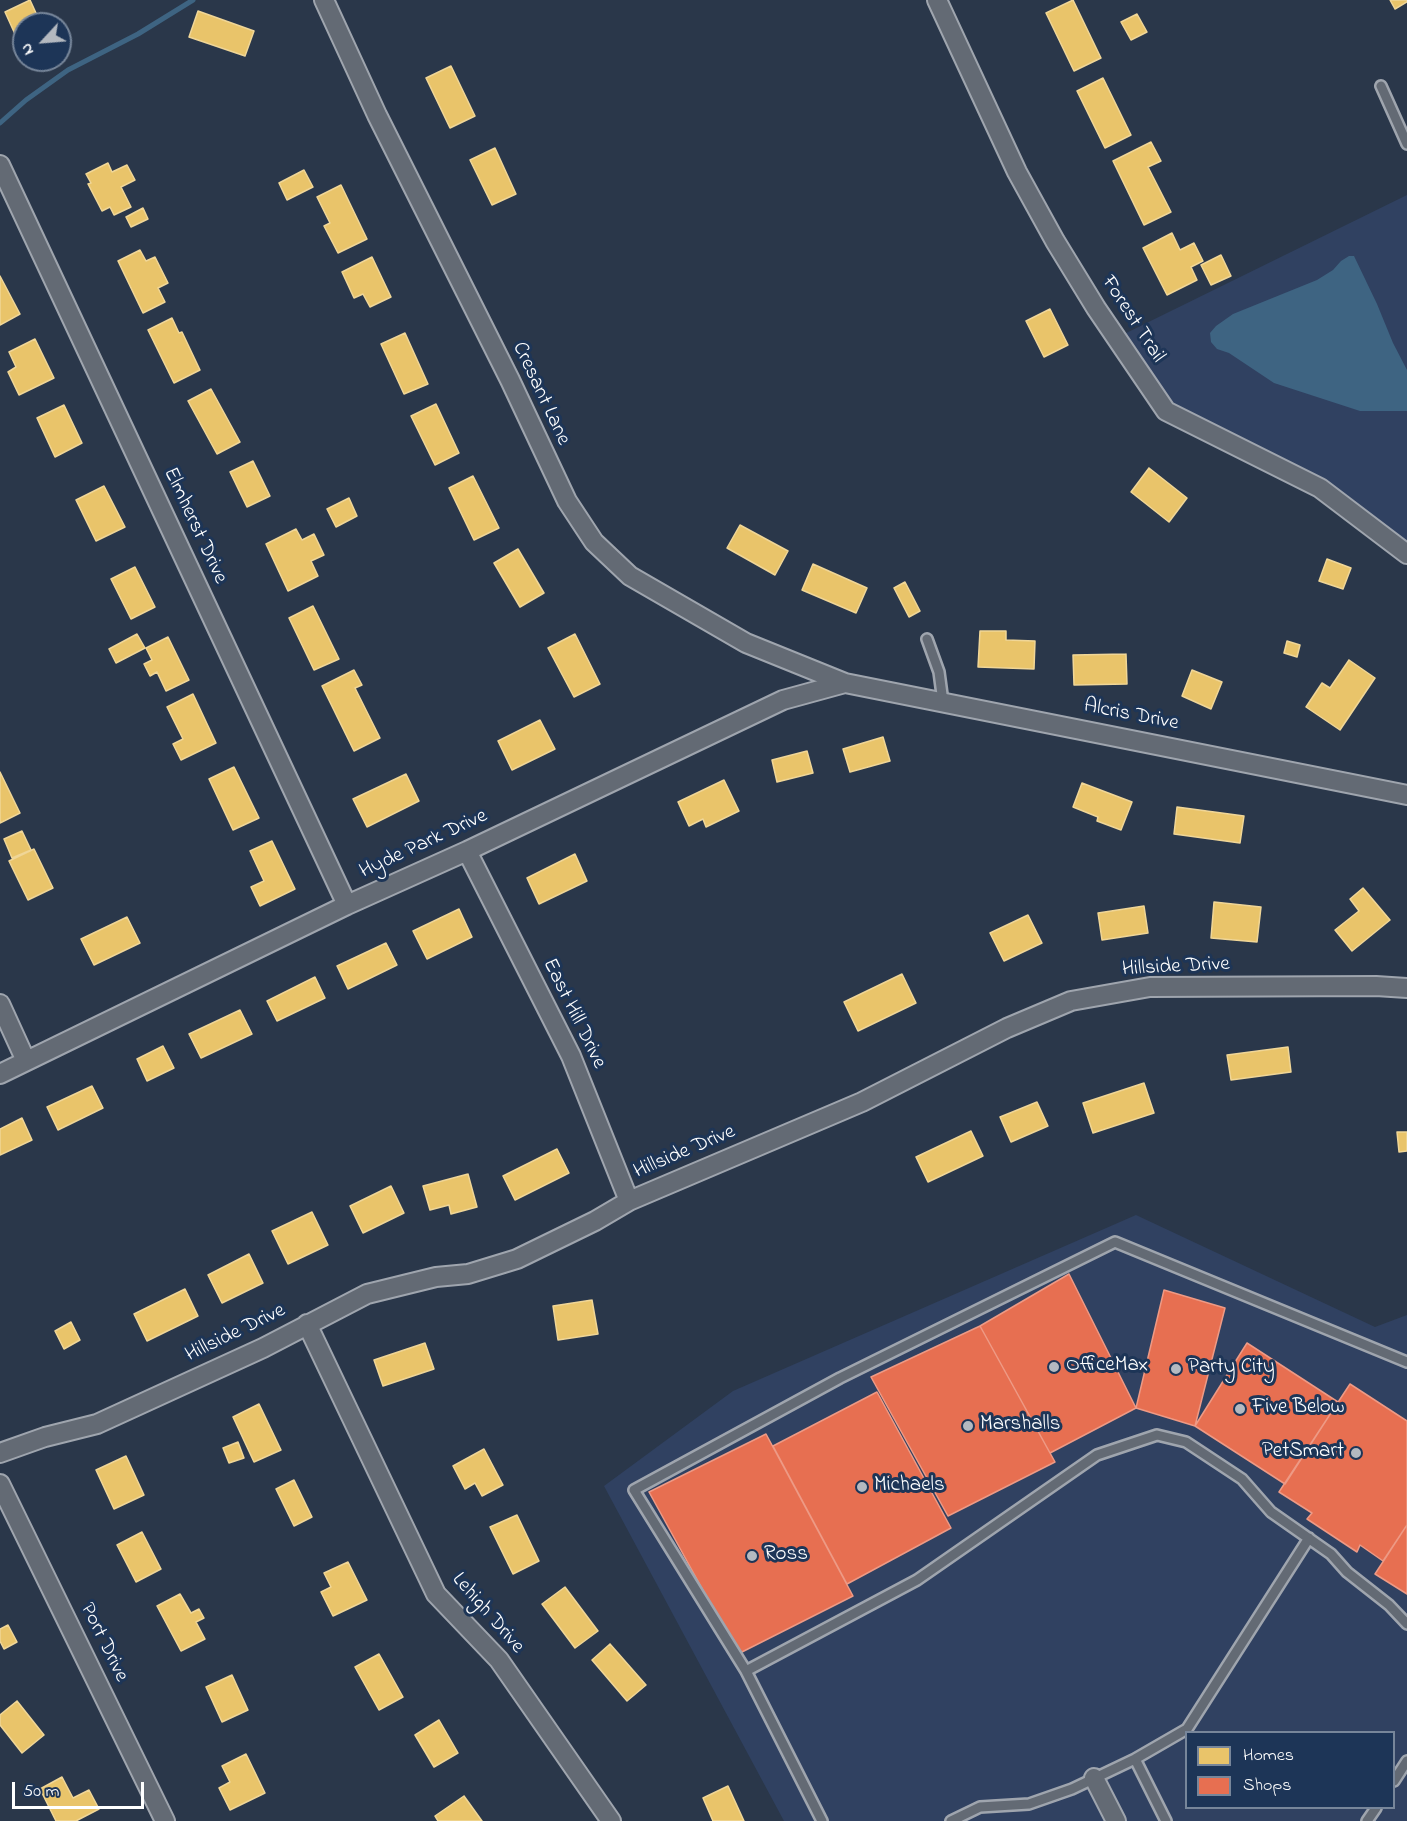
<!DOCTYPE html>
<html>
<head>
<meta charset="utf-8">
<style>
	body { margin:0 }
	#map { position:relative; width:1407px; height:1821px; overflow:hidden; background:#2a374a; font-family:"Indie Flower",sans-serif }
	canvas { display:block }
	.legend { position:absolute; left:1185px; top:1731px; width:210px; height:78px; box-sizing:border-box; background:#1d3557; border:2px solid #77869a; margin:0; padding:8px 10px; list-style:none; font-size:18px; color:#fff }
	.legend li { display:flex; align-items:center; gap:12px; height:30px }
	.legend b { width:30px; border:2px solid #77869a }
	.north { position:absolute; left:12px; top:12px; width:60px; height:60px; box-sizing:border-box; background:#1d3557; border:2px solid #77869a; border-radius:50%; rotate:244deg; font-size:16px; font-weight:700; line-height:24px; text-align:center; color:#fff }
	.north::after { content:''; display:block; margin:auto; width:21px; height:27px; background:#b4b9c0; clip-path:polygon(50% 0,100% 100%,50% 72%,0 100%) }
	.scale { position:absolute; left:12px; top:1782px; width:132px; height:27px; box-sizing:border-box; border:3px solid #fff; border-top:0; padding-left:8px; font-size:18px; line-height:21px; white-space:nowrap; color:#fff; -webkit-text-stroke:4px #1d3557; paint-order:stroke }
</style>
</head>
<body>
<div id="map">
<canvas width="1407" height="1821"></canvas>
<ul class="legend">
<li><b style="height:16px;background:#e9c46a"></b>Homes</li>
<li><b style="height:16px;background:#e76f51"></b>Shops</li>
</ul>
<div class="north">N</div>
<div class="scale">50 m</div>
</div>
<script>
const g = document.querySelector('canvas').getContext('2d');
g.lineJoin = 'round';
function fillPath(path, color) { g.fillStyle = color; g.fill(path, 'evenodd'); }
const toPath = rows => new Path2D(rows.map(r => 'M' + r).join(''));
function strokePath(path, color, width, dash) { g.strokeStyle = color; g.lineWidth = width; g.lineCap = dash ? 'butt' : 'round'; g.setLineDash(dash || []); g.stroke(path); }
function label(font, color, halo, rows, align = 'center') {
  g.font = font + ' "Indie Flower",sans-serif'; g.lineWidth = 6; g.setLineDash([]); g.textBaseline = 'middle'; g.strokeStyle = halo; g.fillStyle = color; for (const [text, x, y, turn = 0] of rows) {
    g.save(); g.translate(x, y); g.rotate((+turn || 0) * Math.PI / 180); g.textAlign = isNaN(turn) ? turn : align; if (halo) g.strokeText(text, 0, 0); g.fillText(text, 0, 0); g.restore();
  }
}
fillPath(toPath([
	[1407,195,1407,554,1320,488,1166,411,1116,338],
	[1136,1215,1375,1327,1407,1315,1407,1821,784,1821,604,1486,733,1391],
	[1186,1732,1394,1732,1394,1808,1186,1808]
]), '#304161');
fillPath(toPath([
	[1349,256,1354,256,1377,304,1393,343,1407,370,1407,411,1360,411,1274,383,1229,353,1217,349,1211,342,1210,333,1216,326,1233,314,1317,280,1333,270,1341,261]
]), '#3e6482');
const homes = toPath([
	[30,0,41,24,24,24,24,54,5,12,30,0],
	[1073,0,1101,58,1074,71,1046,13,1073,0],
	[1390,0,1407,0,1407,2,1395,9,1390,0],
	[198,11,254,31,245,56,189,37,198,11],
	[1137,14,1147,32,1131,40,1121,22,1137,14],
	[27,60,40,60,29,65,27,60],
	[451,66,475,116,450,128,426,78,451,66],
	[1103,78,1131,135,1105,148,1077,91,1103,78],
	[1151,142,1161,161,1148,167,1171,212,1144,225,1113,161,1151,142],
	[495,148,516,194,492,205,470,160,495,148],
	[108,163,112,172,127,165,135,180,121,187,131,207,114,215,110,207,102,211,88,184,91,183,86,174,108,163],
	[304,170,313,187,287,200,279,183,304,170],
	[341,185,367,239,338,253,324,226,330,223,317,197,341,185],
	[143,208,148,219,131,227,126,217,143,208],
	[1172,233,1180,250,1194,243,1203,261,1191,267,1197,280,1167,295,1143,248,1172,233],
	[140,250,146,261,155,257,168,283,158,288,165,302,143,313,118,261,140,250],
	[1221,255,1231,276,1211,285,1201,265,1221,255],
	[372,257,391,297,370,307,363,294,354,298,342,272,372,257],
	[0,276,20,314,0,325,0,276],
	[1050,309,1068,345,1044,357,1026,321,1050,309],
	[172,318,179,333,182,332,200,370,174,383,148,330,172,318],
	[405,333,428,384,404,394,381,344,405,333],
	[35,339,54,378,19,395,8,372,16,367,9,352,35,339],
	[211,389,240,442,217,454,188,401,211,389],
	[436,404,459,453,435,465,411,416,436,404],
	[64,405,82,443,55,457,37,418,64,405],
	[253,461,270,496,247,507,230,472,253,461],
	[1149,468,1187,498,1169,522,1131,492,1149,468],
	[473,476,499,528,474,540,449,488,473,476],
	[104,486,125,527,96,541,76,500,104,486],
	[349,498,357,516,336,527,327,509,349,498],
	[740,525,788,551,775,575,727,548,740,525],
	[296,529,302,540,314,534,324,555,311,561,318,576,288,591,266,544,296,529],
	[518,549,544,593,520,607,494,563,518,549],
	[1327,559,1351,568,1343,589,1319,581,1327,559],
	[813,564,867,588,856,613,802,590,813,564],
	[135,567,155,607,131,619,111,579,135,567],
	[905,582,920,611,909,617,894,588,905,582],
	[313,606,339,659,314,670,289,618,313,606],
	[980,631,1006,631,1006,640,1035,641,1034,669,978,667,980,631],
	[137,634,145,648,116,663,109,649,137,634],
	[575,634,600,684,574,697,548,648,575,634],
	[168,637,189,680,166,691,157,672,150,676,144,664,152,660,146,648,168,637],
	[1287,641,1300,645,1297,657,1284,653,1287,641],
	[1126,654,1127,684,1074,685,1073,655,1126,654],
	[1349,660,1375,678,1340,730,1306,707,1322,683,1330,688,1349,660],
	[354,670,362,685,355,688,380,738,354,751,322,686,354,670],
	[1192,670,1222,682,1211,709,1182,696,1192,670],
	[193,694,216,743,181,760,173,744,183,739,167,707,193,694],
	[540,720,555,749,512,770,498,741,540,720],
	[883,737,890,761,850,772,843,749,883,737],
	[807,751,813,773,777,782,772,760,807,751],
	[234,767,259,818,233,830,209,779,234,767],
	[0,772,20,813,0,823,0,772],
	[406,774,419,801,367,827,353,799,406,774],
	[724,780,739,811,706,827,703,819,689,826,678,802,724,780],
	[1082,783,1132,802,1121,830,1097,821,1098,817,1073,807,1082,783],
	[1177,807,1244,816,1240,843,1174,834,1177,807],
	[22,831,31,850,12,858,4,839,22,831],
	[272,841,295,889,260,906,251,887,264,881,250,851,272,841],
	[34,849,53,888,28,900,9,861,34,849],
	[575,854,587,881,539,904,527,878,575,854],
	[1363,888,1390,920,1352,951,1335,930,1359,911,1350,899,1363,888],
	[1214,902,1261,907,1257,942,1211,938,1214,902],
	[1144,906,1148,933,1102,940,1098,913,1144,906],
	[459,909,472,937,427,959,413,931,459,909],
	[1028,915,1042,943,1004,961,990,933,1028,915],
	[127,917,140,943,94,965,81,939,127,917],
	[386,943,397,965,348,989,337,966,386,943],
	[902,974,916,1003,858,1031,844,1002,902,974],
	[315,977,325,998,277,1021,267,1001,315,977],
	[240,1010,252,1034,201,1058,189,1034,240,1010],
	[163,1046,174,1068,147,1081,137,1059,163,1046],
	[1288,1047,1291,1072,1231,1080,1227,1055,1288,1047],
	[1144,1083,1154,1113,1093,1133,1083,1103,1144,1083],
	[92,1086,103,1108,58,1130,47,1107,92,1086],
	[1037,1102,1048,1126,1011,1142,1000,1117,1037,1102],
	[22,1118,32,1140,0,1155,0,1129,22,1118],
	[971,1131,983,1156,928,1182,916,1157,971,1131],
	[1397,1132,1407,1132,1407,1151,1399,1152,1397,1132],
	[557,1149,569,1173,515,1200,503,1176,557,1149],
	[468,1174,477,1207,451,1214,449,1205,430,1210,423,1186,468,1174],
	[391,1186,404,1213,363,1233,350,1206,391,1186],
	[312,1212,328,1245,288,1264,272,1231,312,1212],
	[249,1254,263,1283,222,1303,208,1275,249,1254],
	[185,1289,198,1316,147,1341,134,1314,185,1289],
	[592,1300,598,1334,558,1340,553,1306,592,1300],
	[71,1322,80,1340,64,1349,55,1331,71,1322],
	[425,1343,434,1369,383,1386,374,1360,425,1343],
	[259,1404,281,1450,254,1462,233,1417,259,1404],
	[238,1442,244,1458,229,1463,223,1448,238,1442],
	[484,1449,503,1485,482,1496,475,1483,465,1489,453,1466,484,1449],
	[126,1456,144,1495,114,1509,96,1470,126,1456],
	[294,1480,312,1517,294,1526,276,1489,294,1480],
	[517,1515,539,1561,513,1574,490,1527,517,1515],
	[142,1532,161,1569,136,1582,117,1545,142,1532],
	[348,1562,367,1600,333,1616,321,1592,331,1587,324,1573,348,1562],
	[565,1587,598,1631,575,1648,542,1604,565,1587],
	[180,1594,191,1613,199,1609,204,1618,196,1622,205,1639,181,1651,157,1606,180,1594],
	[8,1625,17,1642,4,1649,0,1641,0,1629,8,1625],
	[610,1644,646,1685,627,1701,592,1660,610,1644],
	[379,1654,403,1697,379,1710,355,1667,379,1654],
	[232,1675,248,1710,222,1722,206,1687,232,1675],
	[17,1701,44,1735,22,1753,0,1725,0,1715,17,1701],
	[439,1720,458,1753,434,1767,415,1735,439,1720],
	[246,1754,265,1793,230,1810,219,1788,230,1782,222,1766,246,1754],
	[62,1777,73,1798,89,1790,99,1809,76,1821,56,1821,40,1789,62,1777],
	[728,1786,744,1821,713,1821,703,1798,728,1786],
	[464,1796,482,1821,438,1821,435,1816,464,1796]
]);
fillPath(homes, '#e9c46a');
strokePath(homes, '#f0d697', 1.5);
const shops = toPath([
	[1069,1274,1136,1408,1050,1453,980,1326,1069,1274],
	[1164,1290,1225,1308,1195,1426,1136,1408,1164,1290],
	[980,1326,1055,1462,948,1516,871,1377,980,1326],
	[1247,1343,1338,1402,1285,1484,1195,1426,1247,1343],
	[1350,1384,1407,1421,1407,1525,1383,1561,1360,1545,1357,1552,1307,1519,1312,1513,1279,1492,1350,1384],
	[877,1392,951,1528,847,1584,773,1446,877,1392],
	[766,1434,853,1596,738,1654,649,1492,766,1434],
	[1407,1525,1407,1594,1375,1574,1407,1525]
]);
fillPath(shops, '#e76f51');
strokePath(shops, '#ee9a85', 1.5);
strokePath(toPath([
	[0,123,26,100,68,70,138,34,193,0]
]), '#3e6482', 5);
const lane = toPath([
	[1381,86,1407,144],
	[927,639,939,672,943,702],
	[1407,1362,1115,1242,840,1378,634,1490,746,1671,917,1580,1097,1455,1157,1435,1186,1442,1242,1479,1271,1512,1331,1554,1347,1572,1389,1605,1407,1624],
	[746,1671,822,1821],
	[1394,1781,1407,1761],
	[951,1821,980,1807,1029,1804,1072,1789,1135,1759],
	[1166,1821,1135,1759,1187,1729,1309,1538],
	[1367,1821,1376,1808]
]);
const street = toPath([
	[324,0,377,115,510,380,567,501,594,542,630,576,746,643,845,683,1407,795],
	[937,0,1017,172,1055,241,1096,308,1166,411,1320,488,1407,554],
	[0,165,347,905],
	[467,851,571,1056,629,1201],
	[0,1004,26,1061],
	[0,1074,347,905,467,851,783,700,845,683],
	[307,1324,436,1594,499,1660,611,1821],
	[0,1453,45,1437,97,1424,263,1348,367,1294,436,1277,468,1274,517,1259,595,1221,629,1201,862,1102,1007,1028,1071,1001,1150,987,1376,986,1407,988],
	[0,1484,165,1821],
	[1094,1778,1116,1821]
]);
strokePath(lane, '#9fa5ae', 14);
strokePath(street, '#9fa5ae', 22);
strokePath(lane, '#636a74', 9);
strokePath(street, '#636a74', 18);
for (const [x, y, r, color] of [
	[1054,1367,6,"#b4b9c0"],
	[1176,1369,6,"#b4b9c0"],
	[1240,1409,6,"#b4b9c0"],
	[968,1426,6,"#b4b9c0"],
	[1356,1453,6,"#b4b9c0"],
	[862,1487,6,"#b4b9c0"],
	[752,1556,6,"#b4b9c0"]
]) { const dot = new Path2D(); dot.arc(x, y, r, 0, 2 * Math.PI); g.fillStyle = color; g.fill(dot); strokePath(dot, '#1d3557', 2); }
label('21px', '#fff', '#1d3557', [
	["Forest Trail",1132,320,57],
	["Cresant Lane",540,394,65],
	["Elmherst Drive",194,526,65],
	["Alcris Drive",1131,716,11],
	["Hyde Park Drive",424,845,-25],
	["Hillside Drive",1176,968,-3],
	["East Hill Drive",573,1014,64],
	["Hillside Drive",685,1153,-23],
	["Hillside Drive",236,1334,-26],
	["Lehigh Drive",487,1614,49],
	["Port Drive",103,1643,64]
]);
label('21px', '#fff', '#1d3557', [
	["OfficeMax",1066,1367],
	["Party City",1188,1369],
	["Five Below",1252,1409],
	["Marshalls",980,1426],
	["PetSmart",1344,1453,"right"],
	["Michaels",874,1487],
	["Ross",764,1556]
], 'left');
</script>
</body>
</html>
